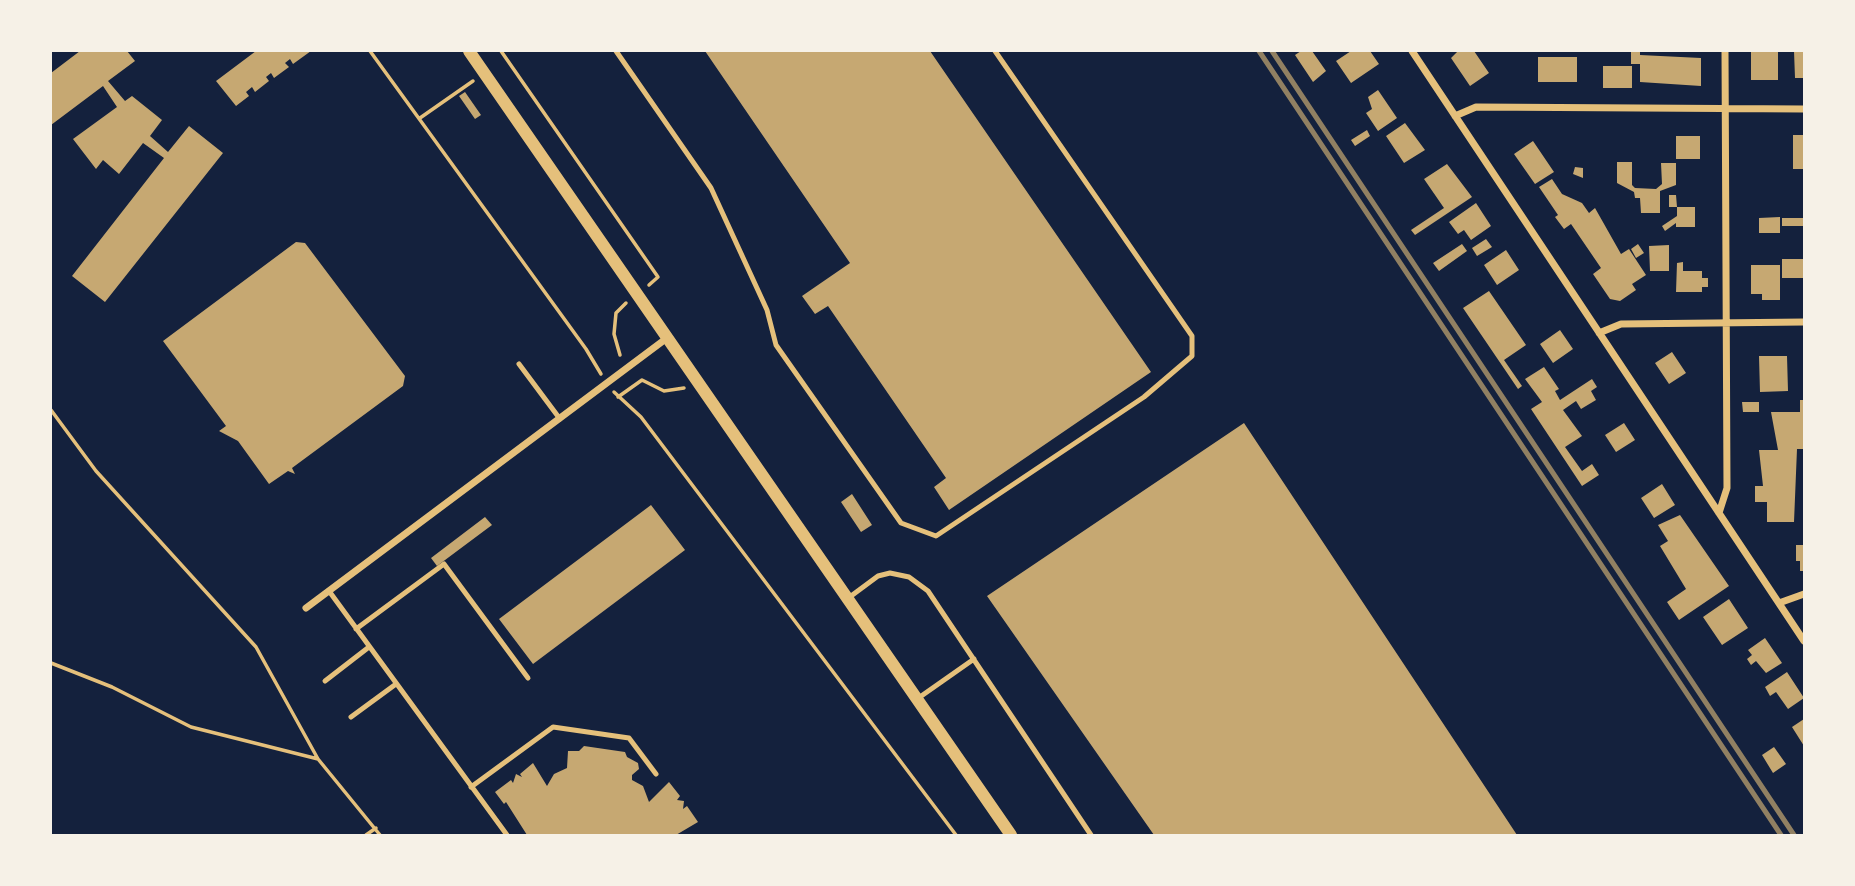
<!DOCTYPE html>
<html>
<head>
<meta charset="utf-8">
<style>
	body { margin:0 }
	#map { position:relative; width:1855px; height:886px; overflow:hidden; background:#14213d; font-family:"Golos Text",sans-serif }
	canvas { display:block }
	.frame { position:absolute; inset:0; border:52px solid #f6f1e7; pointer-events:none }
</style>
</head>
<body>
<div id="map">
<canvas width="1855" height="886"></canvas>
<div class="frame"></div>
</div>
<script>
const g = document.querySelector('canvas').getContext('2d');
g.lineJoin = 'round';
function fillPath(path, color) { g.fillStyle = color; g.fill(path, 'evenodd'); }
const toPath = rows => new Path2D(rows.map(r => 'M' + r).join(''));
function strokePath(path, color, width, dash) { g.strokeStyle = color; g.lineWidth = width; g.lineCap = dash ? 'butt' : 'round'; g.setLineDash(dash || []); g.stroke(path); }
fillPath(toPath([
	[80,51,127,51,135,61,108,81,125,101,132,96,162,120,150,136,168,152,189,126,223,153,105,302,72,276,164,158,143,143,119,174,103,160,96,169,73,139,117,107,103,86,51,125,51,73],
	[256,51,311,51,293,64,290,59,285,63,289,67,274,78,271,73,266,77,269,81,255,92,252,87,246,92,249,96,236,106,216,81],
	[705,51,930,51,1151,372,949,510,934,487,946,478,828,306,815,314,802,296,850,263],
	[1301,51,1312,51,1326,71,1313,82,1295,55],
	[1351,51,1370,51,1379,64,1351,83,1336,61],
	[1458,51,1474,51,1489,73,1470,86,1451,58],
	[1631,51,1640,51,1640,55,1701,58,1701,86,1640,82,1640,64,1631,64],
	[1751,51,1778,51,1778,80,1751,80],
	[1794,51,1804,51,1804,78,1795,78],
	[1538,57,1577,57,1577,82,1538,82],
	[1603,66,1632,66,1632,88,1603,88],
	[1378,90,1397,118,1378,131,1366,113,1372,109,1368,97],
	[465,92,481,115,475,119,459,96],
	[1405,123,1425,150,1404,163,1386,136],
	[1367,130,1370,136,1355,146,1351,140],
	[1793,135,1804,135,1804,169,1793,169],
	[1676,136,1700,136,1700,159,1676,159],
	[1533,141,1554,172,1535,184,1514,154],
	[1617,162,1632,162,1632,185,1635,188,1656,189,1662,184,1661,163,1676,163,1676,185,1660,191,1660,213,1641,213,1640,198,1635,198,1634,192,1617,183],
	[1447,164,1472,197,1415,235,1411,230,1444,208,1424,179],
	[1575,167,1583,168,1583,178,1573,174],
	[1552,179,1562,194,1582,203,1589,213,1595,208,1621,254,1629,249,1646,275,1632,284,1636,290,1620,301,1610,299,1593,274,1601,268,1571,224,1564,229,1555,217,1558,215,1539,187],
	[1669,195,1676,195,1677,207,1669,207],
	[1476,203,1491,226,1471,240,1464,230,1458,234,1449,222],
	[1677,207,1695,207,1695,227,1676,227,1676,223,1665,231,1662,226,1677,216],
	[1780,217,1780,233,1759,233,1759,218],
	[1782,218,1804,218,1804,226,1782,226],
	[1486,239,1492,247,1477,256,1472,248],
	[296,242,305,243,405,376,403,386,292,468,295,474,288,471,269,484,238,441,219,431,226,426,163,341],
	[1462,244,1467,251,1439,271,1433,263],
	[1638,244,1644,253,1636,258,1631,249],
	[1669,245,1669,271,1650,271,1649,246],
	[1506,250,1519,270,1497,285,1484,265],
	[1782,259,1804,259,1804,278,1782,278],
	[1683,262,1683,271,1702,271,1702,278,1708,278,1708,287,1702,287,1702,292,1676,292,1677,263],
	[1751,265,1780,265,1780,300,1762,300,1762,294,1751,294],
	[1489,291,1526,345,1504,360,1522,386,1518,389,1463,308],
	[1560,330,1573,349,1553,363,1540,344],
	[1672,352,1686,373,1669,384,1655,363],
	[1759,356,1787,356,1788,391,1760,392],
	[1544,367,1559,389,1555,391,1560,400,1592,379,1597,387,1591,391,1596,400,1581,409,1576,401,1563,410,1582,436,1565,447,1582,471,1592,464,1599,475,1582,486,1531,409,1542,402,1525,379],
	[1800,400,1804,400,1804,449,1797,449,1794,522,1767,522,1767,502,1755,502,1755,486,1763,486,1759,450,1778,450,1771,412,1800,412],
	[1742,402,1759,402,1759,412,1743,412],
	[1244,423,1517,835,1154,835,987,596],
	[1624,423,1635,440,1616,452,1605,435],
	[1662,484,1675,505,1654,518,1641,498],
	[852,494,872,525,861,532,841,502],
	[651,505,685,550,533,664,499,619],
	[1680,515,1729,586,1679,620,1667,602,1686,589,1660,546,1668,541,1658,525],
	[485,517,492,525,437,566,431,558],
	[1796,545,1804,545,1804,571,1800,571,1800,561,1796,561],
	[1729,599,1748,628,1722,645,1703,617],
	[1765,638,1782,663,1766,673,1756,661,1751,665,1747,659,1752,655,1748,650],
	[1787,672,1804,698,1788,709,1776,692,1770,696,1765,687],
	[1804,719,1804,746,1792,727],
	[584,746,625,752,627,757,638,763,639,769,632,775,632,780,643,786,649,802,669,782,680,796,677,800,684,801,683,809,687,806,698,822,676,835,527,835,506,802,504,804,495,792,511,780,513,783,516,774,522,777,520,774,533,763,547,786,554,774,567,768,568,751,579,751],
	[1774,747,1786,764,1773,773,1762,755]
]), '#c6a872');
strokePath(toPath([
	[370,51,586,349,601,374],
	[501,51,658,277,649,285],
	[420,118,473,81],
	[620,355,614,334,616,313,626,303],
	[614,392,641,417,956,835],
	[618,397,642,380,664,391,684,388],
	[51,410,96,471,256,647,318,759,380,835],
	[51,663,112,687,191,727,318,759],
	[366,835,376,828]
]), '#e5c07b', 3.5);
strokePath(toPath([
	[616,51,711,188,767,310,776,345,901,523,936,536,1144,397,1192,356,1192,336,995,51],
	[519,364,560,419],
	[329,591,507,835],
	[847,599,878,576,890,573,909,577,928,591,1091,835],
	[356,629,444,564,528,678],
	[325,681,369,647],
	[917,699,974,659],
	[351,717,396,684],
	[471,787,553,727,629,738,656,774]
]), '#e5c07b', 5);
strokePath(toPath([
	[1412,51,1804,641],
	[1455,116,1476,107,1804,109],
	[1599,333,1621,324,1804,322],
	[1719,513,1727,488,1725,51],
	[1779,603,1804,594],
	[306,608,667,338]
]), '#e5c07b', 7);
strokePath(toPath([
	[469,51,1011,835]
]), '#e5c07b', 12);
strokePath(toPath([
	[1259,51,1781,835],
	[1272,51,1794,835]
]), '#918062', 5);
</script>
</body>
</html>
